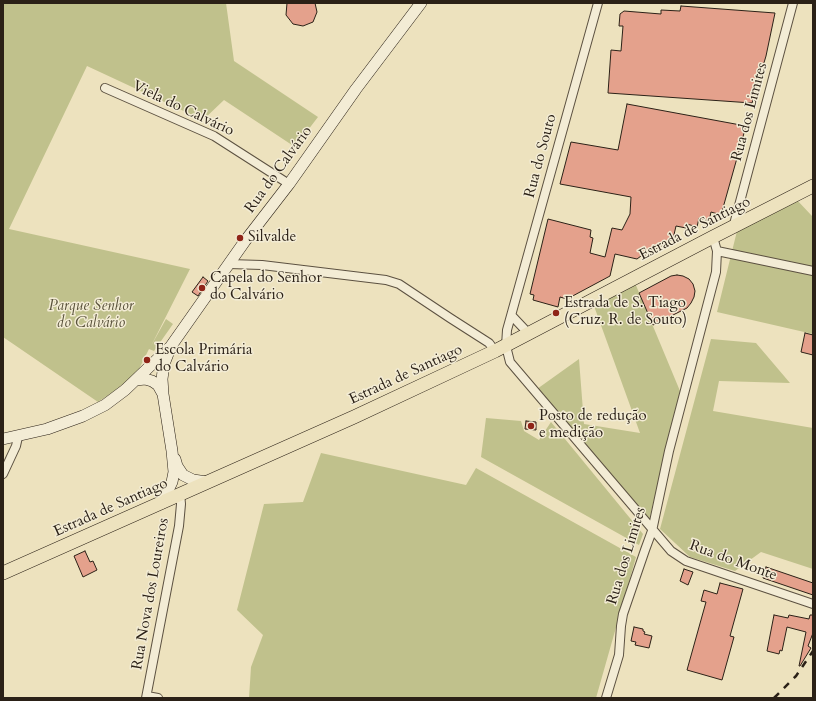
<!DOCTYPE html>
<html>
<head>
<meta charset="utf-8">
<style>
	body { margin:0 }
	#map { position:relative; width:816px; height:701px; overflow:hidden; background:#ede2be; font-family:Cardo,serif }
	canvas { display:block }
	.frame { position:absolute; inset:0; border:4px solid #2b2117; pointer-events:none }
</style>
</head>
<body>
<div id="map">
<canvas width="816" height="701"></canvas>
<div class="frame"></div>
</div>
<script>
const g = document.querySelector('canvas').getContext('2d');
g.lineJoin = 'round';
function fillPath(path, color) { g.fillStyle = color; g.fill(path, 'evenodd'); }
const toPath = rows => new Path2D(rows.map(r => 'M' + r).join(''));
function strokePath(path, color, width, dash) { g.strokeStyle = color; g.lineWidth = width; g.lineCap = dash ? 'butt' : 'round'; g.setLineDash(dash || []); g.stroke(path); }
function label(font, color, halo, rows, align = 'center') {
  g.font = font + ' Cardo,serif'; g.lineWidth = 3; g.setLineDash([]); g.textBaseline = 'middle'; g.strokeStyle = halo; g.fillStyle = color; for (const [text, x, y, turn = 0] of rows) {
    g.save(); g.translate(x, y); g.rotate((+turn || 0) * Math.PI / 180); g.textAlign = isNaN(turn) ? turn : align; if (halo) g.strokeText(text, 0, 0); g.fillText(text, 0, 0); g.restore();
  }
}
fillPath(toPath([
	[3,3,226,3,234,61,318,117,295,147,224,100,203,120,87,66,9,229,190,269,151,346,166,319,173,324,154,351,149,349,138,371,116,390,98,402,3,337],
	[796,199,812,216,813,222,813,334,717,312,737,231],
	[635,283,680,391,649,521,537,389,579,359,584,424,640,433,594,306],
	[711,339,756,343,790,383,719,381,713,411,813,428,813,569,761,552,735,571,690,557,660,529],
	[486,418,521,421,524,431,539,440,551,422,643,534,639,545,481,457],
	[321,453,466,485,476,468,636,557,596,698,249,698,251,667,263,635,237,610,264,504,303,502]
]), '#c0c18c');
const building = toPath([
	[287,3,315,3,317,12,313,22,303,26,293,24,286,15,287,3],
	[681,6,775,13,766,56,752,103,608,93,611,50,621,51,623,26,619,26,620,14,624,11,661,14,661,10,680,11,681,6],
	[627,104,746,126,721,215,711,212,709,221,699,218,697,227,687,224,686,228,676,226,673,239,644,256,641,256,637,259,615,254,610,276,567,299,560,297,558,307,533,300,534,295,530,294,548,219,591,230,590,237,593,238,590,253,605,257,612,228,622,230,630,214,631,197,560,184,571,142,618,150,627,104],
	[677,275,683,276,689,279,693,284,695,291,694,297,691,303,687,308,653,325,639,293,671,276,677,275],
	[203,277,208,281,198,296,192,292,203,277],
	[805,333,813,335,813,355,801,352,805,333],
	[526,421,536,422,536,430,525,429,526,421],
	[85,551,90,562,93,561,97,570,83,577,74,556,85,551],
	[766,567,813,583,813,595,763,578,766,567],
	[684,569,693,572,688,585,680,581,684,569],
	[720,583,743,589,730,636,734,637,722,680,687,670,706,602,701,601,704,590,717,594,720,583],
	[774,615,788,618,789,615,809,619,810,615,813,615,813,633,808,646,811,648,800,666,799,666,806,632,787,627,782,651,780,650,779,654,767,651,774,615],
	[634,627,643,629,643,631,645,632,644,634,652,636,649,648,635,645,636,642,631,641,634,627]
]);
fillPath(building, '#e4a18c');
strokePath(building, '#2b2117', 1);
const street = toPath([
	[598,3,507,330,506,346,510,362,671,551,686,561,813,604],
	[105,88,214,136,289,184],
	[733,228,793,3],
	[717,251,813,271],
	[229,264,262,265,386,280,399,284,450,318,489,343,495,351],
	[512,316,529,334],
	[3,474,16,446,18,437],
	[147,696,158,698],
	[146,698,179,526,181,504,180,494],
	[606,698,619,655,621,626,623,614,645,550,652,531,669,451,716,272,717,251,713,237]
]);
const secondary = toPath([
	[136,380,145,379,152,381,158,385,163,394],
	[3,439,47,429,83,416,105,405,125,390,169,348],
	[175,459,177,466,183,475,193,480,207,482],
	[162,503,172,482,174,472,172,451,163,394,162,379,164,364,171,346,245,241,289,184,356,89,421,3]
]);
const primary = toPath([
	[3,573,354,417,495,351,713,237,813,186]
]);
strokePath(street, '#5c5141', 10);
strokePath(secondary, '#2b2117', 12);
strokePath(primary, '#2b2117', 14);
strokePath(street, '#f3ecd5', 8);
strokePath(secondary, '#f3ecd5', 11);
strokePath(primary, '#ede2be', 13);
strokePath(toPath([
	[774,698,796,676,813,651]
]), '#2b2117', 2.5, [7, 7]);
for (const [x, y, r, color] of [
	[240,238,4,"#8f2418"],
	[202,288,4,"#8f2418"],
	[556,313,4,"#8f2418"],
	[147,360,4,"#8f2418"],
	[531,426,4,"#8f2418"]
]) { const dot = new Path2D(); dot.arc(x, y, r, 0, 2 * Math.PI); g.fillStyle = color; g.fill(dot); strokePath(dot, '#f3ecd5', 1.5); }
label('15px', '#2b2117', '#f3ecd5', [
	["Viela do Calvário",183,109,25],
	["Rua dos Limites",750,112,-75],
	["Rua do Souto",541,156,-75],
	["Rua do Calvário",279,170,-54],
	["Estrada de Santiago",695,229,-27],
	["Estrada de Santiago",406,375,-25],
	["Estrada de Santiago",111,508,-24],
	["Rua dos Limites",627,556,-73],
	["Rua do Monte",733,561,20],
	["Rua Nova dos Loureiros",151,594,-80]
]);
label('15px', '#2b2117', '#f3ecd5', [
	["Silvalde",248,238],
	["Capela do Senhor",210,279],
	["do Calvário",210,296],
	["Estrada de S. Tiago",564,304],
	["(Cruz. R. de Souto)",564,321],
	["Escola Primária",155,351],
	["do Calvário",155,368],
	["Posto de redução",539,417],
	["e medição",539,434]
], 'left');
label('italic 15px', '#58513a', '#f3ecd5', [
	["Parque Senhor",91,307],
	["do Calvário",91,324]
]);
</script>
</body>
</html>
